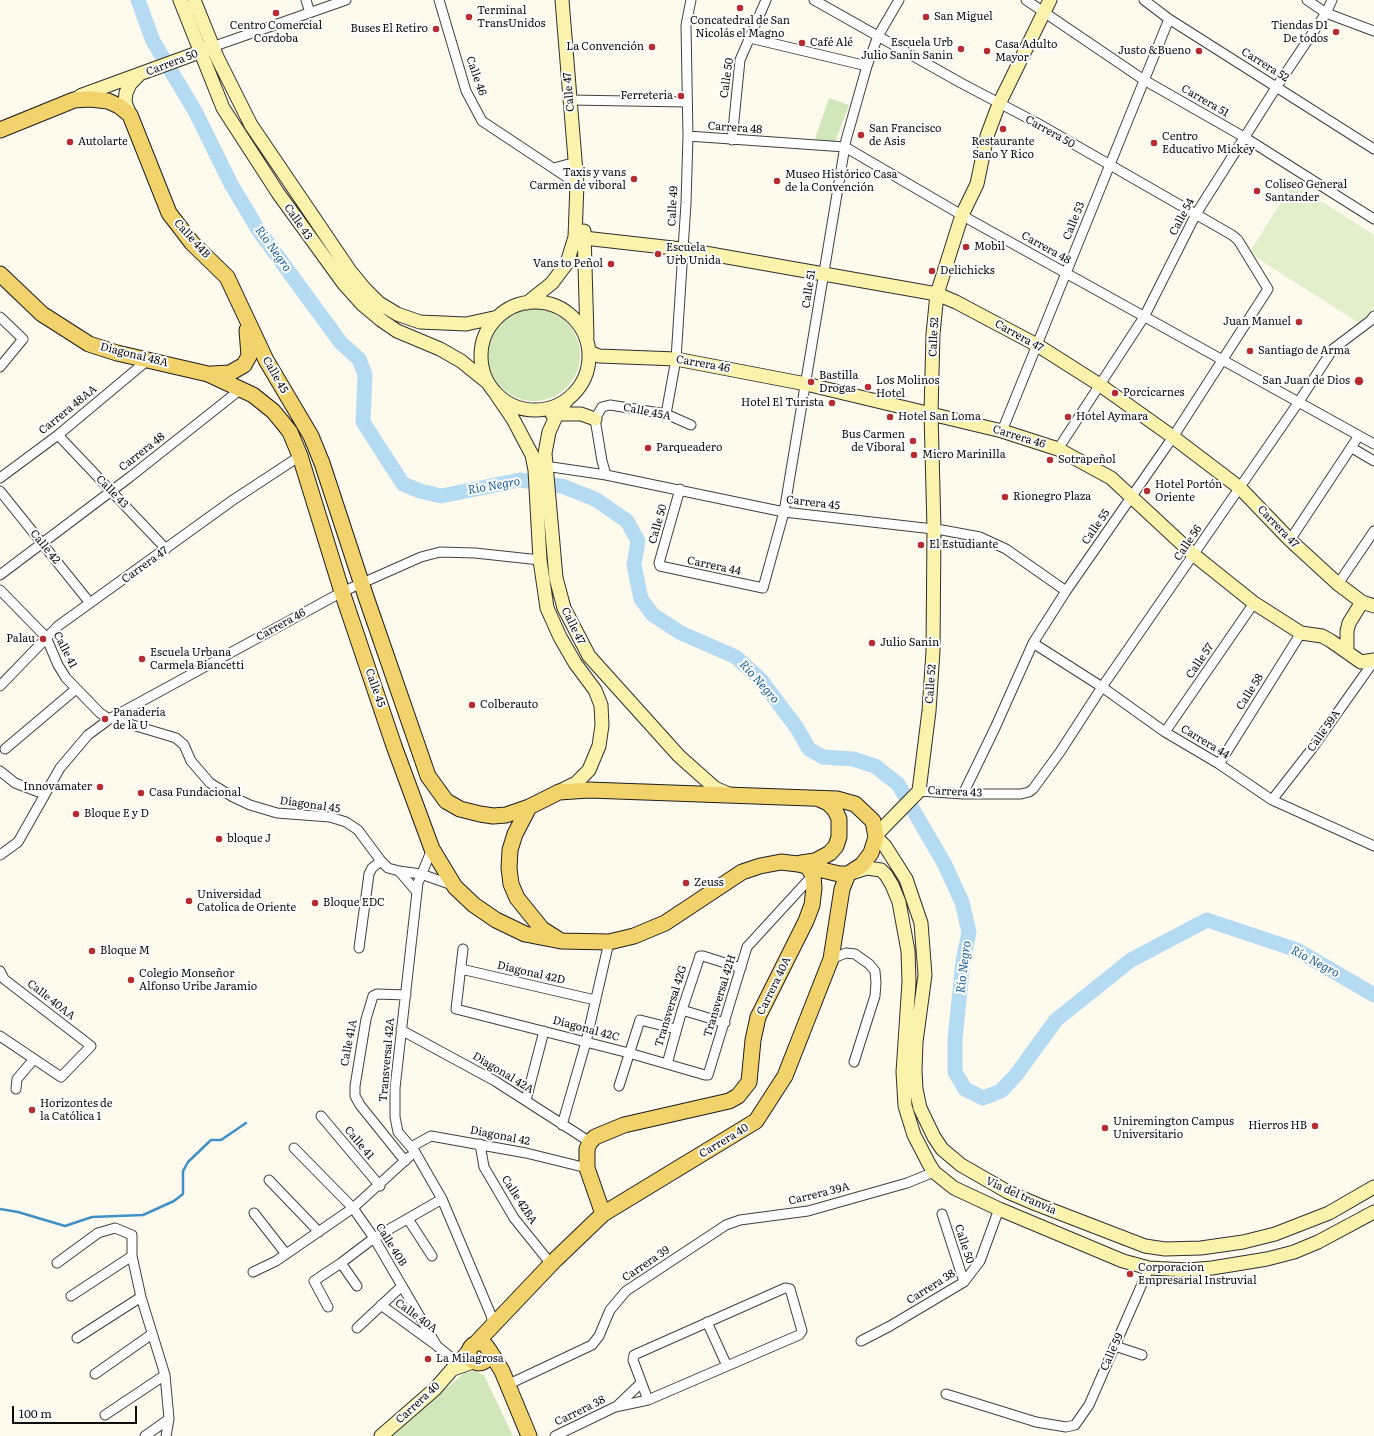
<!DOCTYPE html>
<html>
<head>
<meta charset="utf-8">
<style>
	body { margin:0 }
	#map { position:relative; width:1374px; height:1436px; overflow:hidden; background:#fefbee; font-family:Literata,serif }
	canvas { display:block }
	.scale { position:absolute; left:12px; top:1406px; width:125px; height:18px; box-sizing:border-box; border:2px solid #0d0d0d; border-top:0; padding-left:5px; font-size:12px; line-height:14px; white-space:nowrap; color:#0d0d0d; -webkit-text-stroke:3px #fff; paint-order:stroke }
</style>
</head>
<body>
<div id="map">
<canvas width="1374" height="1436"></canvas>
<div class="scale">100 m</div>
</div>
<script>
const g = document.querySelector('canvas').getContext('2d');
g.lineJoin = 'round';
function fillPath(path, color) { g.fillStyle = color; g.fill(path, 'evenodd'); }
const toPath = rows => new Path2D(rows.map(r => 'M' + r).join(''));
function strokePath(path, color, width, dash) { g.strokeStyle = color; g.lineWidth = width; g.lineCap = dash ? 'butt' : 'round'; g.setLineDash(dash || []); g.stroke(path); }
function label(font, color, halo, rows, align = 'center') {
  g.font = font + ' Literata,serif'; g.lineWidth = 4; g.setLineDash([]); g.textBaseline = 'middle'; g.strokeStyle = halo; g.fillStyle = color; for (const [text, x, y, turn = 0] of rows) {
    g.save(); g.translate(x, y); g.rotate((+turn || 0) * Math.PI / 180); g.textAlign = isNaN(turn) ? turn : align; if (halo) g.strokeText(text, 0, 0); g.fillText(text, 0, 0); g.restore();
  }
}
fillPath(toPath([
	[829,98,849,105,835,142,829,143,815,139],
	'488 355a46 46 0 1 1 92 0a46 46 0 1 1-92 0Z',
	[475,1371,484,1375,513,1436,392,1436,464,1373]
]), '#d1e7b9');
fillPath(toPath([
	[1293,183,1374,235,1374,306,1362,325,1249,253]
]), '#e2efcb');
strokePath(toPath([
	[0,1209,18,1212,65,1226,92,1217,143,1215,174,1201,183,1194,183,1171,188,1162,211,1140,221,1140,246,1123]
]), '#4090c7', 2.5);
strokePath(toPath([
	[138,0,153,41,195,111,231,184,259,231,341,343,359,359,365,375,363,422,403,484,420,491,441,496,520,480,562,486,595,499,627,521,638,541,634,565,641,599,653,615,681,633,736,657,761,680,797,728,809,749,823,757,853,759,875,766,898,784,944,863,962,902,969,932,963,961,955,1039,955,1072,965,1089,983,1098,1001,1091,1016,1075,1056,1020,1131,960,1207,920,1297,950,1374,995]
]), '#b5dbf3', 15);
const street = toPath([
	[306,0,310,13],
	[439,0,466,91,482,121,577,184],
	[814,0,961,83,1037,123,1232,235,1238,240,1268,289,1173,437,1066,591,1033,643,995,728,963,794],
	[1026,0,1144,80,1244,137,1374,219],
	[1144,0,1169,19,1374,149],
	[1307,0,1326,13,1374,31],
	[750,38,867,66],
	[212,47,346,0],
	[570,100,686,102],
	[688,136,845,147,972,221,1374,444],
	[732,140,740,60,766,0],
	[554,168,576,162],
	[0,317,23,339,0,367],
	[666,414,676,359,686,203,688,136,686,25,691,0],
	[1002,431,1169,19],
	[58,435,166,549],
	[1352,448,1374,461],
	[1058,449,1144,317,1196,214,1277,86,1326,13,1332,0],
	[545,466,606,475,784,512,942,530,980,537,1006,549,1066,591],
	[606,475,602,461,595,419,602,407,610,405,666,414,691,425],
	[0,478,58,435,149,359],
	[680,489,659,563,660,566,763,588,784,512,846,140,867,66,878,36,899,0],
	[0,491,90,603],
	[1290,540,1358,437],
	[0,575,130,477,241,389],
	[1338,584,1374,531],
	[0,590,46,637,58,665,66,678,100,713,106,717,176,738,184,745,191,761,210,783,233,797,250,805,277,813,330,817,346,822,358,830,381,861,388,868,399,871,421,874,455,886],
	[1033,643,1102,687,1165,732,1219,764,1272,800,1374,846],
	[0,686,58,626,233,500,300,456],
	[1165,732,1254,603],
	[5,749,76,689],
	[1219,764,1301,633],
	[0,771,15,783,44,794],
	[919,791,963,794,1021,794,1029,792,1033,789,1060,752,1102,687,1298,403,1333,349,1370,321,1374,316],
	[1272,800,1311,750,1374,661],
	[432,849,418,883,395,1088,395,1117,398,1132,415,1152,442,1199,491,1315,493,1325],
	[0,855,18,842,60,768,88,735,111,718,342,592,421,557,440,552,475,553,540,560],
	[399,871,417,892],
	[359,948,369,874,372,868,381,861],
	[463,949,456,1009,629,1053,705,1075,708,1075,747,947,813,875],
	[831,959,846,953,855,954,869,964,875,971,876,983,875,996,854,1062],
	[461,969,595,1000],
	[0,971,4,979,91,1046,61,1077,0,1036],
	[682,1010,725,1023],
	[401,1030,495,1081,590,1142],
	[667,1064,682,1010,700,956,703,956,741,968],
	[619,1086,640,1020,676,1029],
	[16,1089,17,1079,34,1059],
	[526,1100,544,1031],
	[321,1116,380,1186],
	[562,1125,586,1042,609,942],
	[480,1144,484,1167,514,1218,551,1264],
	[411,1147,431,1136,526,1153,587,1168],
	[294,1148,353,1208,374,1238,437,1346,458,1363],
	[405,1161,360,1105,355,1096,355,1086,366,1019,373,996,377,994,406,995],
	[269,1180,319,1232],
	[254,1213,286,1254],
	[942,1214,964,1282],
	[408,1219,432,1256],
	[57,1263,98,1233,115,1228,132,1235,132,1256,141,1297,165,1375,169,1419,166,1436],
	[341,1263,357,1286],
	[253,1272,276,1261,353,1208,409,1157],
	[71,1296,132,1256],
	[381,1305,436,1345],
	[328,1307,314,1281,341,1263,374,1238,442,1199],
	[707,1322,727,1366],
	[357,1328,402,1286],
	[77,1338,141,1297],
	[861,1341,890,1326,964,1282,980,1261,999,1209],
	[1115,1346,1142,1355],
	[95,1374,152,1334],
	[507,1385,592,1345,599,1336,610,1310,626,1291,726,1225,740,1220,808,1211,907,1183,934,1172],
	[946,1394,1036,1422,1066,1427,1075,1425,1089,1405,1149,1268],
	[616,1407,641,1383],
	[105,1415,165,1375],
	[145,1436,169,1419],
	[555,1436,615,1407,648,1400,799,1335,802,1331,790,1289,785,1288,634,1355,633,1360,648,1400]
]);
const secondary = toPath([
	[180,0,223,108,278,193,344,284,362,304,381,320,397,331,440,349,461,361,487,382],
	[194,0,217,57,251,125,350,271,364,288,379,303,397,314,420,322,466,324,498,317],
	[76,99,82,95,208,49],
	[130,115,125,102,126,93,130,84,138,76],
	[584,231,587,337],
	[584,238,682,249,937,294,956,302,1037,345,1100,385,1173,437,1240,488,1290,540,1338,584,1362,602,1374,606],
	'481 356a54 54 0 1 1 108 0a54 54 0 1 1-108 0Z',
	[527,303,552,283,567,263,575,237,577,184,562,0],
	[589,352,599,356,676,359,806,384,1002,431,1058,449,1111,478,1194,555,1254,603,1301,633,1322,636,1331,641,1361,662,1374,660],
	[496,394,513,419,532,455,535,470,540,560,547,608,560,637,575,663,595,690,601,705,602,725,599,746,589,770,576,783,560,791],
	[567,400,557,414,549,432,545,453,556,578,564,608,589,656,679,756,715,788,731,795],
	[552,414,581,414,595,419],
	[1347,652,1347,631,1349,623,1362,602],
	[876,835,919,791,929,711,933,651,934,529,931,413,933,334,937,294,962,215,977,184,987,136,999,104,1050,0],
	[876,837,885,846,906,879,921,923,925,975,916,1042,915,1071,916,1089,920,1108,934,1137,942,1149,961,1165,1008,1192,1036,1204,1145,1246,1165,1249,1201,1248,1243,1242,1275,1234,1329,1213,1374,1187],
	[851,873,867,868,881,870,886,875,892,885,899,902,908,951,909,982,903,1072,905,1106,914,1135,929,1164,934,1172,954,1188,999,1209,1123,1261,1149,1268,1187,1270,1212,1268,1267,1259,1294,1252,1318,1242,1374,1212],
	[453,1369,473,1362],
	[381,1436,435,1389,469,1350]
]);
const primary = toPath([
	[0,130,74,100,90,99,108,101,119,106,130,115,169,213,192,243,227,277,266,360,311,436,322,463,366,597,428,776,446,801,460,809,480,814,493,816,506,815,529,807],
	[0,274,42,314,89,344,117,353,208,374,253,395,273,411,283,423,290,432,300,456,342,592,394,746,432,849,455,887,474,905,496,920,525,934,561,941,609,942,634,936,665,923,742,872,760,866,781,862,798,864,839,874,848,874,862,865,871,853,876,837,873,821,855,804,837,799,589,790,559,792,529,807,515,834,510,850,509,868,511,884,517,898,542,929,561,941],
	[211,374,230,373,244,365,249,356,247,330],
	[801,863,815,861,830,853,836,846,839,837,839,819,835,810,828,803,819,799],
	[603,1214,587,1168,587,1149,590,1142,595,1137,624,1125,729,1101,738,1096,749,1082,753,1040,758,1017,806,921,812,905,814,888,813,875,807,866],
	[477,1342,555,1260,603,1214,756,1121,785,1076,831,959,842,889,848,874],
	'469 1353a10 10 0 1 1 20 0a10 10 0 1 1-20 0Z',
	[489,1350,502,1371,529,1436]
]);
strokePath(street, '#404040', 11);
strokePath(secondary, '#2f2f2f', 15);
strokePath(primary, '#1e1e1e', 17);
strokePath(street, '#fff', 9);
strokePath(secondary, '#fbf3ac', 13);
strokePath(primary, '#f2d26b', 15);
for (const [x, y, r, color] of [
	[740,8,4,"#b62c31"],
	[276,13,4,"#b62c31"],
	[469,17,4,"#b62c31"],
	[926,17,4,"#b62c31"],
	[436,29,4,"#b62c31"],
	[1336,32,4,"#b62c31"],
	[802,43,4,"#b62c31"],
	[652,47,4,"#b62c31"],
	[961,49,4,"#b62c31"],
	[987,51,4,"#b62c31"],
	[1199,51,4,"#b62c31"],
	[681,96,4,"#b62c31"],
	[1003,129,4,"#b62c31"],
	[861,135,4,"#b62c31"],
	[70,142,4,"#b62c31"],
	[1154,143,4,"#b62c31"],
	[634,179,4,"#b62c31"],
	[777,181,4,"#b62c31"],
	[1257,191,4,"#b62c31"],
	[966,247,4,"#b62c31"],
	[658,254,4,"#b62c31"],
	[611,264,4,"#b62c31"],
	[932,271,4,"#b62c31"],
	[1299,322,4,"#b62c31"],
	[1250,351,4,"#b62c31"],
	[1359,381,5,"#b62c31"],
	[811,382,4,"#b62c31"],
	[868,387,4,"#b62c31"],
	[1115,393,4,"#b62c31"],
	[832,403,4,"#b62c31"],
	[890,417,4,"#b62c31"],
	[1068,417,4,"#b62c31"],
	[913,441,4,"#b62c31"],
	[648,448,4,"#b62c31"],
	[914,455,4,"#b62c31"],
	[1050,460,4,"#b62c31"],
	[1147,491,4,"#b62c31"],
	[1005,497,4,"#b62c31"],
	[921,545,4,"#b62c31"],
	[43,639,4,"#b62c31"],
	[872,643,4,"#b62c31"],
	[142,659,4,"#b62c31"],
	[472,705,4,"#b62c31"],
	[105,719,4,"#b62c31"],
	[100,787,4,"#b62c31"],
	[141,793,4,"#b62c31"],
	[76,814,4,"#b62c31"],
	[219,839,4,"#b62c31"],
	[686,883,4,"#b62c31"],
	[189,901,4,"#b62c31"],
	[315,903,4,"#b62c31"],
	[92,951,4,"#b62c31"],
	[131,980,4,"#b62c31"],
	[32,1110,4,"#b62c31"],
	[1315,1126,4,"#b62c31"],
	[1105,1128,4,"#b62c31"],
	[1130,1274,4,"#b62c31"],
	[428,1359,4,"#b62c31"]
]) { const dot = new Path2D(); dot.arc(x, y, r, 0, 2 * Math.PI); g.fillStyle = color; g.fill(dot); strokePath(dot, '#fff', 1.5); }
label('11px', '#0d0d0d', '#fff', [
	["Terminal",477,11],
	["TransUnidos",477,24],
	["San Miguel",934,17],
	["Concatedral de San",740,21,"center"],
	["Nicolás el Magno",740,34,"center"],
	["Centro Comercial",276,26,"center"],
	["Cordoba",276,39,"center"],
	["Tiendas D1",1328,26,"right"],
	["De todos",1328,39,"right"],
	["Buses El Retiro",428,29,"right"],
	["Café Alé",810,43],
	["Escuela Urb",953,43,"right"],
	["Julio Sanin Sanin",953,56,"right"],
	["Casa Adulto",995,45],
	["Mayor",995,58],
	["La Convención",644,47,"right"],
	["Justo &Bueno",1191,51,"right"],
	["Ferreteria",673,96,"right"],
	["San Francisco",869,129],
	["de Asis",869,142],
	["Centro",1162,137],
	["Educativo Mickey",1162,150],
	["Autolarte",78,142],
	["Restaurante",1003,142,"center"],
	["Sano Y Rico",1003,155,"center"],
	["Taxis y vans",626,173,"right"],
	["Carmen de viboral",626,186,"right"],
	["Museo Histórico Casa",785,175],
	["de la Convención",785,188],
	["Coliseo General",1265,185],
	["Santander",1265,198],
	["Mobil",974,247],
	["Escuela",666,248],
	["Urb Unida",666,261],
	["Vans to Peñol",603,264,"right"],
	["Delichicks",940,271],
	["Juan Manuel",1291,322,"right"],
	["Santiago de Arma",1258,351],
	["Bastilla",819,376],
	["Drogas",819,389],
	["Los Molinos",876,381],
	["Hotel",876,394],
	["San Juan de Dios",1350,381,"right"],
	["Porcicarnes",1123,393],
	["Hotel El Turista",824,403,"right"],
	["Hotel San Loma",898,417],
	["Hotel Aymara",1076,417],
	["Bus Carmen",905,435,"right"],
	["de Viboral",905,448,"right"],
	["Parqueadero",656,448],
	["Micro Marinilla",922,455],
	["Sotrapeñol",1058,460],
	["Hotel Portón",1155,485],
	["Oriente",1155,498],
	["Rionegro Plaza",1013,497],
	["El Estudiante",929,545],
	["Palau",35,639,"right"],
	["Julio Sanín",880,643],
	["Escuela Urbana",150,653],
	["Carmela Biancetti",150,666],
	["Colberauto",480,705],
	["Panadería",113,713],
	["de la U",113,726],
	["Innovamater",92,787,"right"],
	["Casa Fundacional",149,793],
	["Bloque E y D",84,814],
	["bloque J",227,839],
	["Zeuss",694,883],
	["Universidad",197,895],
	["Catolica de Oriente",197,908],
	["Bloque EDC",323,903],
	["Bloque M",100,951],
	["Colegio Monseñor",139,974],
	["Alfonso Uribe Jaramio",139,987],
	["Horizontes de",40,1104],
	["la Católica 1",40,1117],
	["Uniremington Campus",1113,1122],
	["Universitario",1113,1135],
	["Hierros HB",1307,1126,"right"],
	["Corporacion",1138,1268],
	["Empresarial Instruvial",1138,1281],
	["La Milagrosa",436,1359]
], 'left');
label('11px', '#0d0d0d', '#fff', [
	["Carrera 50",172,63,-21],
	["Carrera 52",1265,65,32],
	["Calle 46",476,76,71],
	["Calle 50",727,78,-82],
	["Calle 47",569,92,-95],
	["Carrera 51",1205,101,30],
	["Carrera 48",735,128,4],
	["Carrera 50",1050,132,29],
	["Calle 49",673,206,-87],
	["Calle 54",1182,217,-62],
	["Calle 53",1074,221,-68],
	["Calle 43",298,222,55],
	["Calle 44B",192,239,48],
	["Carrera 48",1046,248,29],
	["Calle 51",809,289,-81],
	["Carrera 47",1019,336,29],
	["Calle 52",934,337,-87],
	["Diagonal 48A",134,355,14],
	["Carrera 46",703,364,10],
	["Calle 45",275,375,60],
	["Carrera 48AA",68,410,-39],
	["Calle 45A",647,412,11],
	["Carrera 46",1019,437,17],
	["Carrera 48",142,452,-38],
	["Calle 43",112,492,46],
	["Carrera 45",813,503,7],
	["Calle 50",658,524,-74],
	["Calle 55",1096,527,-55],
	["Carrera 47",1278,527,46],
	["Calle 56",1188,543,-56],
	["Calle 42",45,547,51],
	["Carrera 47",145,565,-36],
	["Carrera 44",714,566,12],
	["Carrera 46",281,625,-29],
	["Calle 47",573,626,64],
	["Calle 41",65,650,63],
	["Calle 57",1200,661,-56],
	["Calle 52",931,684,-86],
	["Calle 45",375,688,71],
	["Calle 58",1250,692,-58],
	["Calle 59A",1324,731,-55],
	["Carrera 44",1205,742,31],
	["Carrera 43",955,792,3],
	["Diagonal 45",310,805,8],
	["Diagonal 42D",531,973,13],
	["Carrera 40A",774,986,-64],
	["Transversal 42H",720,996,-73],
	["Calle 40AA",51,1000,38],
	["Transversal 42G",671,1006,-73],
	["Diagonal 42C",586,1029,15],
	["Calle 41A",349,1043,-79],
	["Transversal 42A",387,1060,-85],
	["Diagonal 42A",503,1073,31],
	["Diagonal 42",500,1136,11],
	["Carrera 40",724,1141,-31],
	["Calle 41",359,1143,50],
	["Carrera 39A",819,1194,-14],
	["Vía del tranvía",1021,1196,24],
	["Calle 42BA",519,1200,57],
	["Calle 50",964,1244,72],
	["Calle 40B",391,1245,58],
	["Carrera 39",646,1264,-34],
	["Carrera 38",931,1287,-32],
	["Calle 40A",416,1316,36],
	["Calle 59",1112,1352,-66],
	["Carrera 40",418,1403,-43],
	["Carrera 38",580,1411,-26]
]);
label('italic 12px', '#1c6199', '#fff', [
	["Río Negro",273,249,54],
	["Río Negro",494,486,-10],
	["Río Negro",759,682,48],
	["Río Negro",1315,962,28],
	["Río Negro",964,967,-83]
]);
</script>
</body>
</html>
